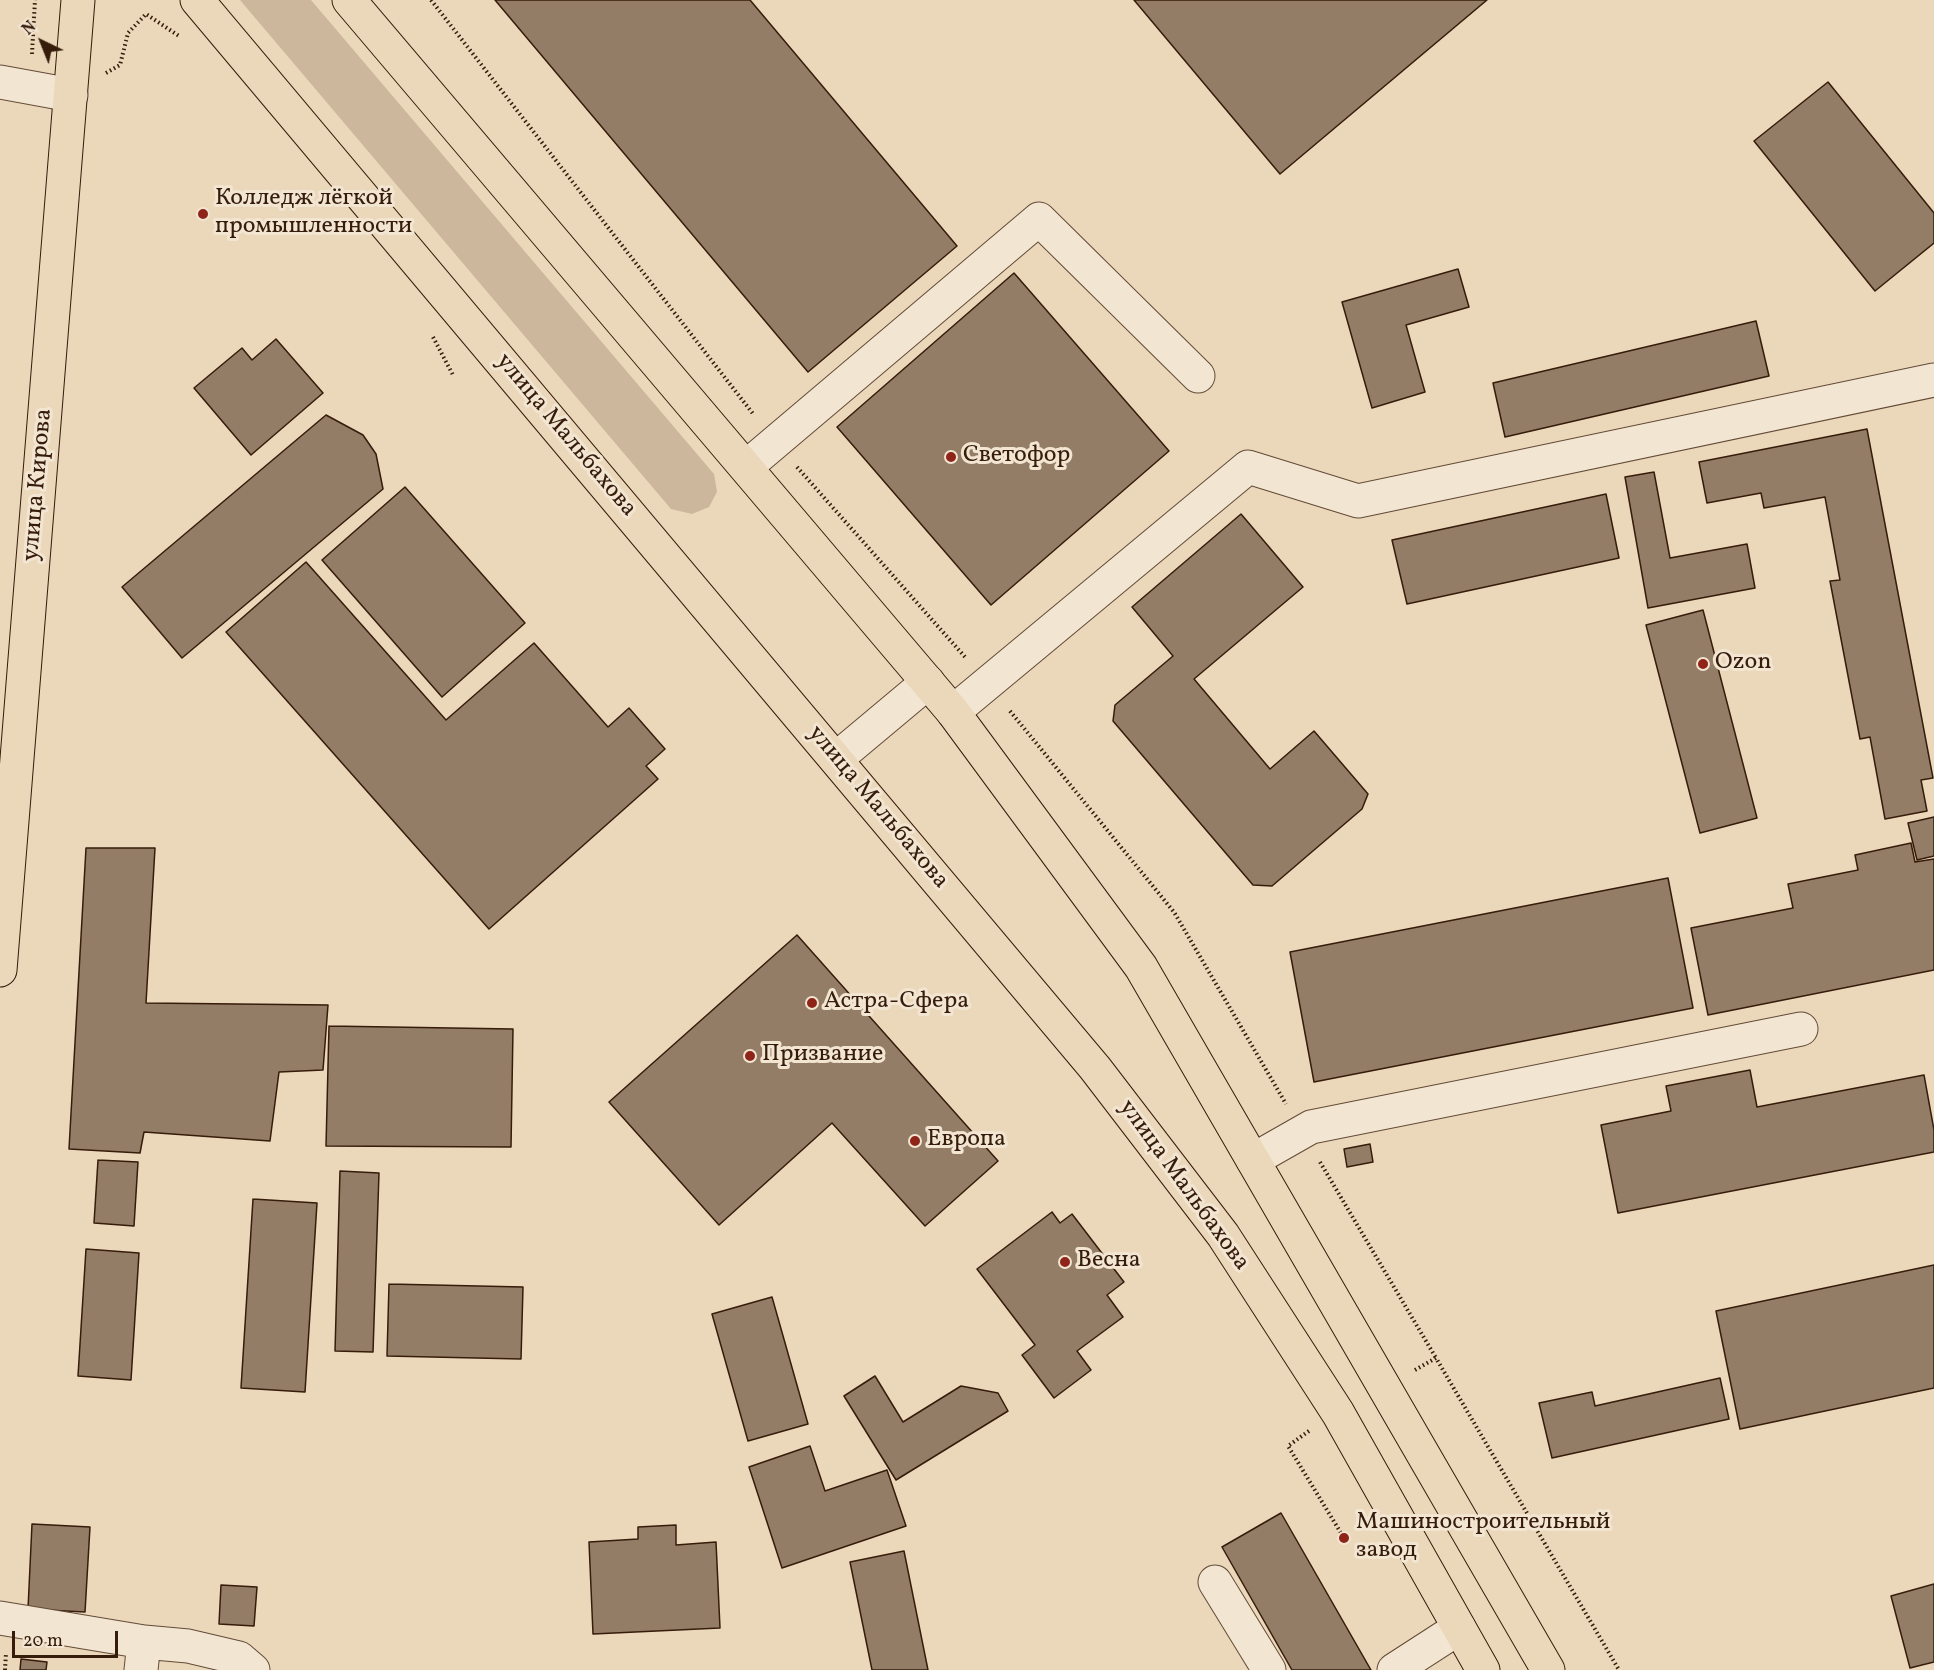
<!DOCTYPE html>
<html>
<head>
<meta charset="utf-8">
<style>
	body { margin:0 }
	#map { position:relative; width:1934px; height:1670px; overflow:hidden; background:#ebd7ba; font-family:Vollkorn,serif }
	canvas { display:block }
	.north { position:absolute; left:12px; top:12px; width:60px; height:60px; -webkit-text-stroke:4px #f2e5d2; paint-order:stroke; rotate:317deg; font-size:16px; font-weight:700; line-height:24px; text-align:center; color:#361c0b }
	.north::after { content:''; display:block; margin:auto; width:21px; height:27px; background:#361c0b; clip-path:polygon(50% 0,100% 100%,50% 72%,0 100%) }
	.scale { position:absolute; left:12px; top:1631px; width:106px; height:27px; box-sizing:border-box; border:3px solid #361c0b; border-top:0; padding-left:8px; font-size:18px; line-height:21px; white-space:nowrap; color:#361c0b; -webkit-text-stroke:4px #f2e5d2; paint-order:stroke }
</style>
</head>
<body>
<div id="map">
<canvas width="1934" height="1670"></canvas>
<div class="north">N</div>
<div class="scale">20 m</div>
</div>
<script>
const g = document.querySelector('canvas').getContext('2d');
g.lineJoin = 'round';
function fillPath(path, color) { g.fillStyle = color; g.fill(path, 'evenodd'); }
const toPath = rows => new Path2D(rows.map(r => 'M' + r).join(''));
function strokePath(path, color, width, dash) { g.strokeStyle = color; g.lineWidth = width; g.lineCap = dash ? 'butt' : 'round'; g.setLineDash(dash || []); g.stroke(path); }
function label(font, color, halo, rows, align = 'center') {
  g.font = font + ' Vollkorn,serif'; g.lineWidth = 6; g.setLineDash([]); g.textBaseline = 'middle'; g.strokeStyle = halo; g.fillStyle = color; for (const [text, x, y, turn = 0] of rows) {
    g.save(); g.translate(x, y); g.rotate((+turn || 0) * Math.PI / 180); g.textAlign = isNaN(turn) ? turn : align; if (halo) g.strokeText(text, 0, 0); g.fillText(text, 0, 0); g.restore();
  }
}
fillPath(toPath([
	[240,0,311,0,714,474,717,492,709,507,692,514,671,509]
]), '#ccb79c');
const building = toPath([
	[495,0,750,0,957,246,808,372,495,0],
	[1134,0,1487,0,1280,174,1134,0],
	[1828,82,1934,213,1934,243,1875,291,1754,141,1828,82],
	[1458,269,1469,307,1406,325,1425,392,1372,408,1342,302,1458,269],
	[1014,273,1169,451,991,605,837,427,1014,273],
	[1756,321,1769,376,1505,437,1493,383,1756,321],
	[276,339,323,393,251,455,194,388,242,348,252,360,276,339],
	[326,415,363,435,376,454,383,489,182,658,122,587,326,415],
	[1867,429,1933,778,1921,780,1927,811,1885,819,1870,737,1860,739,1830,581,1840,580,1825,497,1764,508,1761,493,1707,503,1699,462,1867,429],
	[1654,472,1670,558,1747,544,1755,588,1648,608,1625,477,1654,472],
	[405,487,525,623,442,697,322,560,405,487],
	[1606,494,1619,558,1407,604,1392,540,1606,494],
	[1241,514,1303,587,1194,679,1270,769,1314,731,1368,794,1362,809,1272,886,1253,885,1113,721,1115,705,1173,656,1132,607,1241,514],
	[306,562,446,720,534,643,608,727,629,708,665,749,646,766,658,779,489,929,226,632,306,562],
	[1703,610,1757,818,1700,833,1646,625,1703,610],
	[1934,817,1934,856,1917,860,1908,823,1934,817],
	[1911,843,1915,862,1934,859,1934,970,1708,1015,1691,928,1793,908,1788,884,1858,870,1855,855,1911,843],
	[86,848,155,848,146,1003,328,1005,323,1070,279,1072,270,1141,144,1132,140,1153,69,1149,86,848],
	[1668,878,1693,1008,1314,1082,1290,952,1668,878],
	[797,935,998,1161,925,1226,832,1123,719,1225,609,1102,797,935],
	[329,1026,513,1029,511,1147,326,1146,329,1026],
	[1750,1070,1757,1107,1924,1075,1934,1130,1934,1152,1618,1213,1601,1125,1671,1111,1666,1086,1750,1070],
	[1370,1144,1373,1162,1347,1167,1344,1149,1370,1144],
	[98,1160,138,1162,134,1226,94,1223,98,1160],
	[340,1171,379,1173,373,1352,335,1351,340,1171],
	[253,1199,317,1203,305,1392,241,1388,253,1199],
	[1052,1212,1060,1223,1072,1214,1124,1282,1107,1295,1123,1317,1077,1351,1091,1370,1054,1398,1022,1355,1035,1345,977,1269,1052,1212],
	[86,1249,139,1253,131,1380,78,1376,86,1249],
	[1934,1265,1934,1388,1740,1429,1716,1311,1934,1265],
	[389,1284,523,1287,521,1359,387,1356,389,1284],
	[772,1297,808,1424,748,1441,712,1314,772,1297],
	[875,1376,903,1422,961,1386,998,1393,1008,1411,896,1480,844,1396,875,1376],
	[1720,1378,1729,1419,1552,1458,1539,1403,1592,1392,1595,1406,1720,1378],
	[810,1446,825,1491,887,1470,906,1526,782,1568,749,1467,810,1446],
	[1281,1513,1371,1670,1292,1670,1222,1547,1281,1513],
	[32,1524,90,1527,85,1612,28,1609,32,1524],
	[676,1525,676,1545,716,1542,720,1628,593,1634,589,1542,638,1539,638,1527,676,1525],
	[904,1551,928,1670,872,1670,850,1562,904,1551],
	[1934,1584,1934,1662,1910,1668,1891,1596,1934,1584],
	[221,1585,257,1587,254,1626,219,1624,221,1585],
	[21,1659,47,1662,46,1670,20,1670,21,1659]
]);
fillPath(building, '#947d66');
strokePath(building, '#361c0b', 1.5);
const minor = toPath([
	[0,82,71,95],
	[746,467,1039,219,1198,376],
	[953,712,1248,467,1358,501,1934,380],
	[836,759,928,682],
	[1253,1160,1311,1127,1801,1029],
	[1215,1582,1269,1670],
	[0,1618,144,1642,141,1670],
	[144,1642,188,1646,239,1658,253,1670],
	[1394,1670,1459,1628]
]);
const major = toPath([
	[197,0,1095,1068,1223,1235,1338,1413,1483,1670],
	[349,0,953,712,1141,967,1548,1670],
	[0,970,78,0]
]);
strokePath(minor, '#634b37', 35);
strokePath(major, '#361c0b', 35);
strokePath(toPath([
	[431,0,754,415],
	[32,54,35,0],
	[106,73,120,65,128,33,146,14,179,36],
	[433,337,453,375],
	[797,467,965,657],
	[1010,711,1174,912,1286,1104],
	[1320,1162,1436,1358],
	[1415,1370,1436,1358,1619,1670],
	[1309,1431,1288,1446,1344,1538],
	[5,1670,6,1653]
]), '#361c0b', 4, [1.5, 3]);
strokePath(minor, '#f2e5d2', 33);
strokePath(major, '#ebd7ba', 33);
for (const [x, y, r, color] of [
	[203,214,6,"#8f2418"],
	[951,457,6,"#8f2418"],
	[1703,664,6,"#8f2418"],
	[812,1003,6,"#8f2418"],
	[750,1056,6,"#8f2418"],
	[915,1141,6,"#8f2418"],
	[1065,1262,6,"#8f2418"],
	[1344,1538,6,"#8f2418"]
]) { const dot = new Path2D(); dot.arc(x, y, r, 0, 2 * Math.PI); g.fillStyle = color; g.fill(dot); strokePath(dot, '#f2e5d2', 2); }
label('24px', '#361c0b', '#f2e5d2', [
	["Колледж лёгкой",215,200],
	["промышленности",215,228],
	["Светофор",963,457],
	["Ozon",1715,664],
	["Астра-Сфера",824,1003],
	["Призвание",762,1056],
	["Европа",927,1141],
	["Весна",1077,1262],
	["Машиностроительный",1356,1524],
	["завод",1356,1552]
], 'left');
label('24px', '#361c0b', '#f2e5d2', [
	["улица Мальбахова",565,436,50],
	["улица Кирова",39,485,-85],
	["улица Мальбахова",877,808,50],
	["улица Мальбахова",1183,1186,54]
]);
</script>
</body>
</html>
